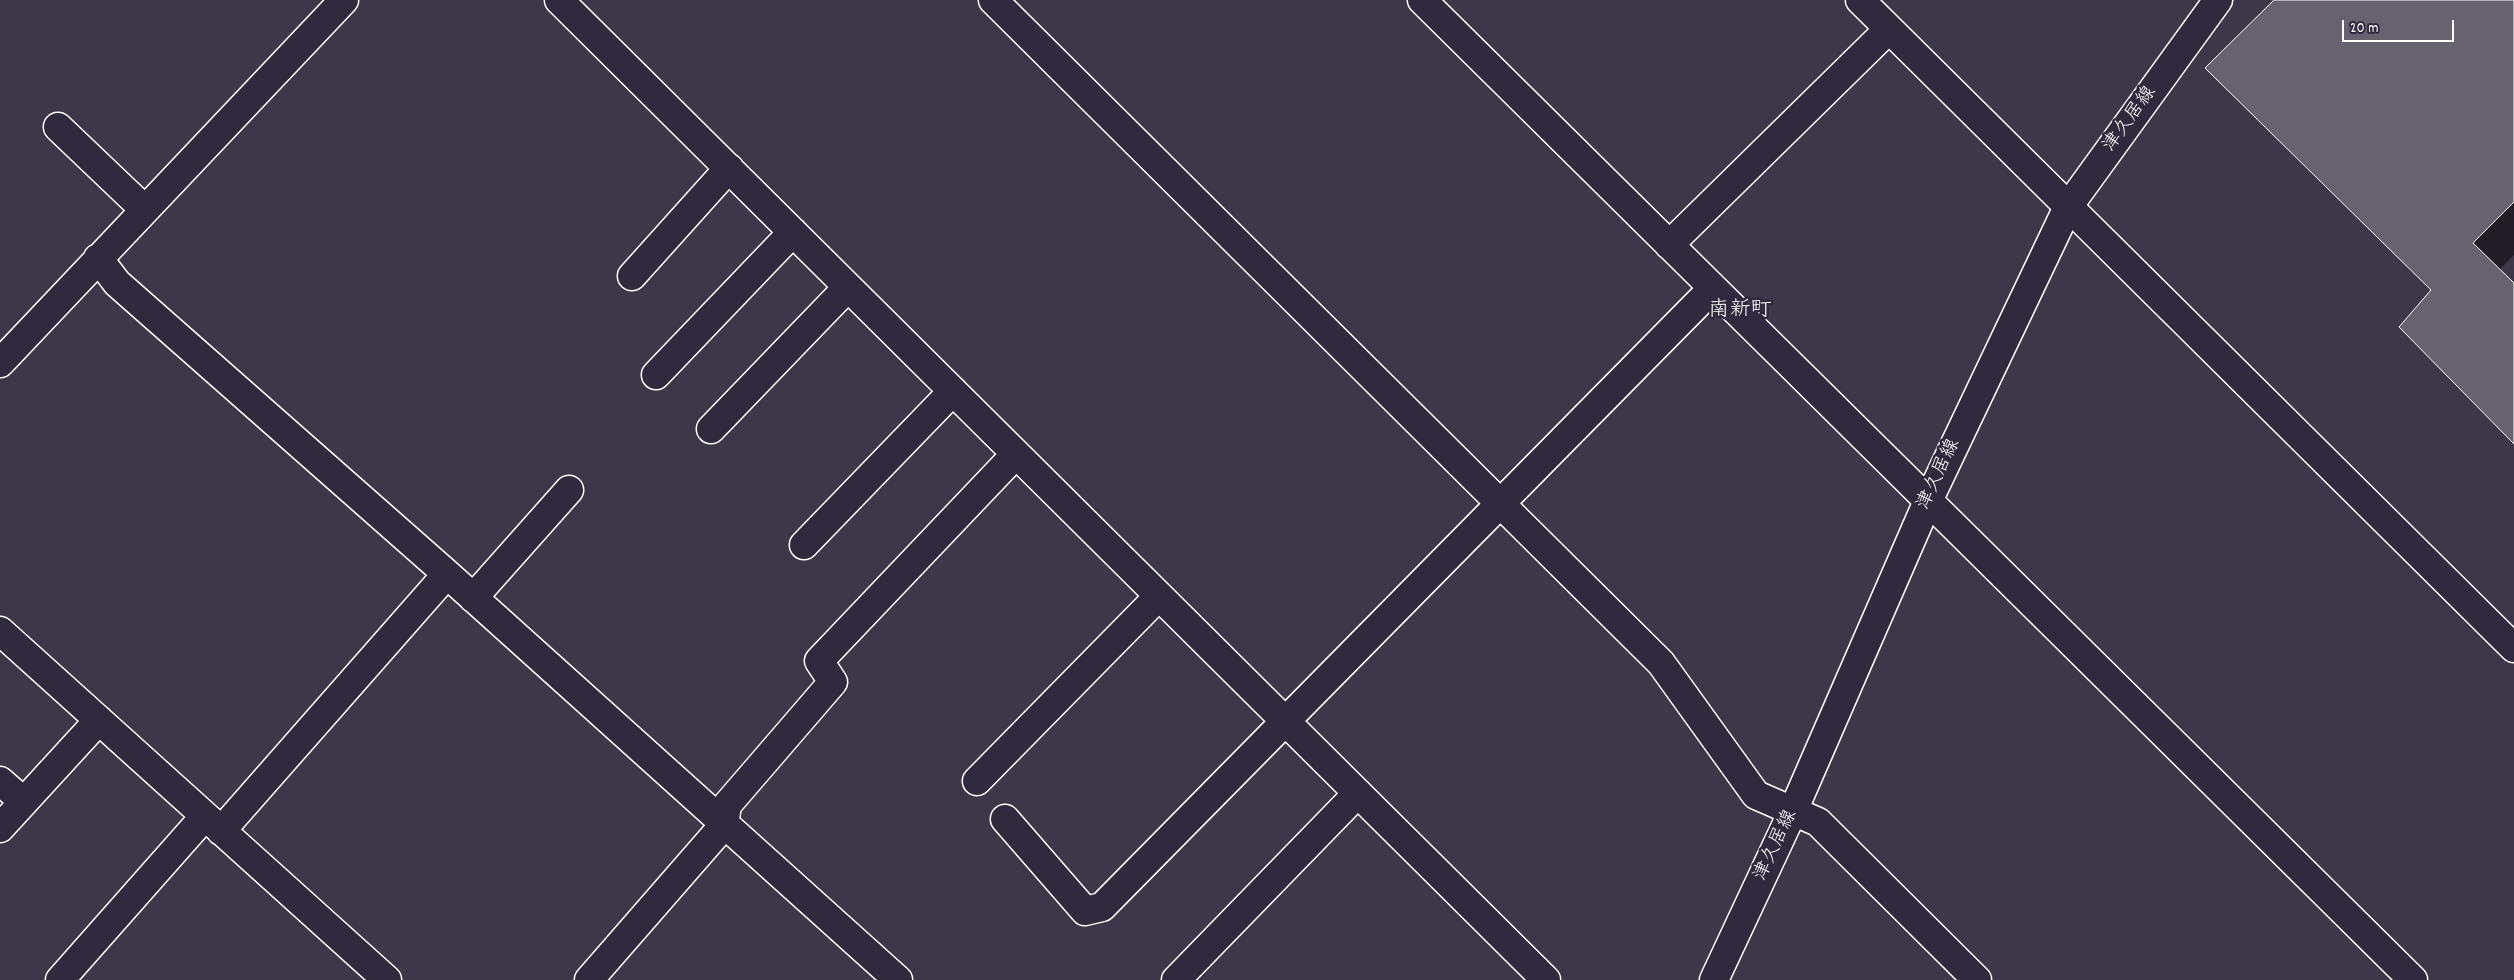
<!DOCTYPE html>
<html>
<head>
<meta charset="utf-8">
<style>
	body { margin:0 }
	#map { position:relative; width:2514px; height:980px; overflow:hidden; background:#3c3749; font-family:Dekko,sans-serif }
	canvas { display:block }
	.scale { position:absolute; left:2342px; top:20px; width:112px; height:22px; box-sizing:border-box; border:2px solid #fff; border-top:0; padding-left:6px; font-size:15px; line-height:18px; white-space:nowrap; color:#fff; -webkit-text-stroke:4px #2f2a3d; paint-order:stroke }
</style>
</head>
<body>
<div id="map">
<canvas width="2514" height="980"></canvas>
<div class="scale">20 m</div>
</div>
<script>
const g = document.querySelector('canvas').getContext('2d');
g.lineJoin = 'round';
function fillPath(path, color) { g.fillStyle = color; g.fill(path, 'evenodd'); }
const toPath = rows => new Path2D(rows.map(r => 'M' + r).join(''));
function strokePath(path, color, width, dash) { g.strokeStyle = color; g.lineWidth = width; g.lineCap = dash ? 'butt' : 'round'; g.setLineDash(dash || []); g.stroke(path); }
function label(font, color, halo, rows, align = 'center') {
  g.font = font + ' Dekko,"Klee One",sans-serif'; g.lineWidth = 5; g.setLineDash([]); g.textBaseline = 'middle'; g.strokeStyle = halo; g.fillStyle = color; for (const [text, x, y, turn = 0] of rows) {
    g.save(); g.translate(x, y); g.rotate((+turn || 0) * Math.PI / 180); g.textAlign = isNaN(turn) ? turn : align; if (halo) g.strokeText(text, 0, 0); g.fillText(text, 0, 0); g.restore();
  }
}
fillPath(toPath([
	[2275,0,2514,0,2514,255,2499,270,2514,284,2514,443]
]), '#0007');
const building = toPath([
	[2274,0,2514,0,2514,202,2473,243,2514,283,2514,444,2399,327,2431,290,2205,68,2274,0]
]);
fillPath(building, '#666270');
strokePath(building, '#fff', 1);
const street = toPath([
	[559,0,1546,980],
	[993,0,1661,663,1756,795,1818,822,1977,980],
	[1422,0,2413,980],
	[1860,0,2514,648],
	[58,127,144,209],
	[1669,245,1889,29],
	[98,258,117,283,447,574,898,980],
	[632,276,729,168],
	[0,363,344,0],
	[656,375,793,232],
	[711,429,848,287],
	[804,545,953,391],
	[473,598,569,490],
	[0,631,387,980],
	[0,781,24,802],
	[977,781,1159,596],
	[1005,819,1085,911,1102,907,1713,288],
	[0,828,99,720],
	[221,831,447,574],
	[60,980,205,816],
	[589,980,724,825,727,805,833,682,819,661,1016,454],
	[1176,980,1358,793]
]);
const secondary = toPath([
	[1714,980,1793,811,1928,501,2068,207,2218,0]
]);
strokePath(street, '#fff', 31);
strokePath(secondary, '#fff', 31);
strokePath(street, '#2f2a3d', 28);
strokePath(secondary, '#2f2a3d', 28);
label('19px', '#fff', '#2f2a3d', [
	["津久居線",2131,120,-54],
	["津久居線",1940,475,-65],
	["津久居線",1777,846,-65]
]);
label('21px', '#fff', '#2f2a3d', [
	["南新町",1740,312]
]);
</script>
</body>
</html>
